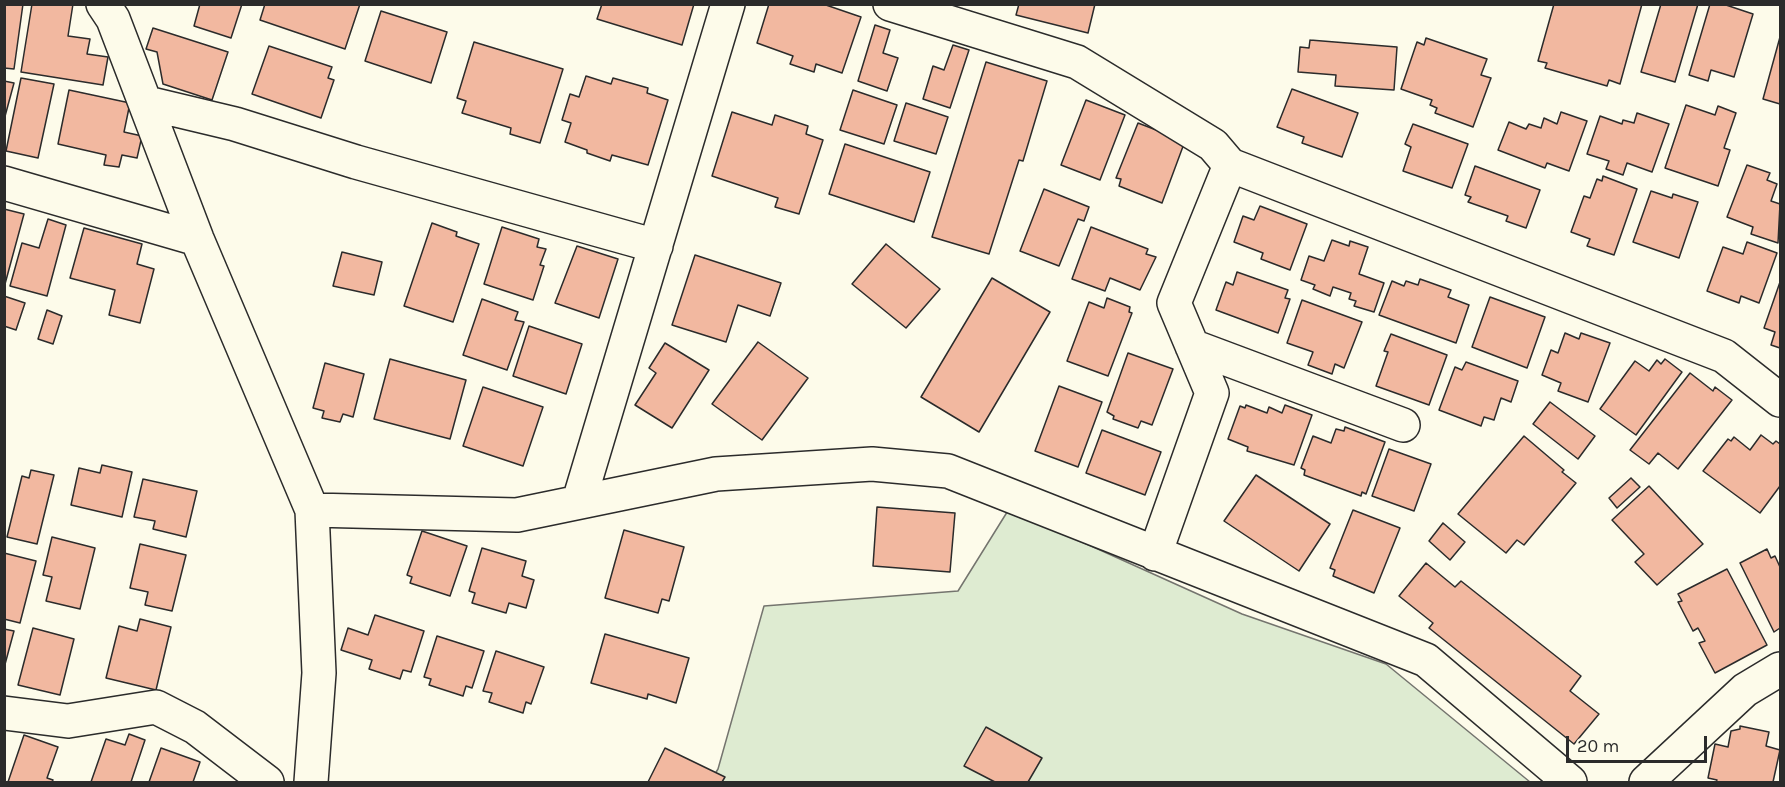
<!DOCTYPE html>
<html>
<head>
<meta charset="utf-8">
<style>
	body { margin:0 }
	#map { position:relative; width:1785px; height:787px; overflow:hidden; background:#fdfbea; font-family:Karla,sans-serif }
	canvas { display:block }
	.frame { position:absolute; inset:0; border:6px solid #2b2b2b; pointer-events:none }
	.scale { position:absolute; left:1566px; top:736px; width:141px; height:27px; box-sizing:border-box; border:3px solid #2b2b2b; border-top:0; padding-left:8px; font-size:18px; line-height:21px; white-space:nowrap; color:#2b2b2b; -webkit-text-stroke:4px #fdfbea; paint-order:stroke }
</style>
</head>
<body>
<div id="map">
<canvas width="1785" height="787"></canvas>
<div class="frame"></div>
<div class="scale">20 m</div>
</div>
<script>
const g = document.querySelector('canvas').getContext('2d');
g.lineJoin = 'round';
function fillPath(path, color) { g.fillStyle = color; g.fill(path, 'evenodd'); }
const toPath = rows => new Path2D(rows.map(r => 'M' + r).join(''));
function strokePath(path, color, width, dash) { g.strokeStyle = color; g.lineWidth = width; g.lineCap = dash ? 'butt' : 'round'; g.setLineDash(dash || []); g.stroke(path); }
const green = toPath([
	[1009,509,1242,614,1386,664,1530,782,710,782,718,769,764,606,958,591,1009,509]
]);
fillPath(green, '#deebd1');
strokePath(green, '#74746e', 1.5);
const building = toPath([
	[4,4,23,4,14,69,4,68,4,4],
	[32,4,73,4,68,36,90,39,87,54,108,57,103,85,21,72,32,4],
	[200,4,242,4,231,38,194,26,200,4],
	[265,4,360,4,345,49,260,20,265,4],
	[602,4,694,4,682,45,597,19,602,4],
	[769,4,823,4,861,17,842,73,816,64,814,72,790,64,793,56,757,43,769,4],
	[1019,4,1095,4,1088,33,1016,15,1019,4],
	[1554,4,1642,4,1620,84,1609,80,1607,86,1545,68,1547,63,1538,61,1554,4],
	[1661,4,1698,4,1675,82,1641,72,1661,4],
	[1710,4,1723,4,1753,14,1734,77,1711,70,1708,81,1689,75,1710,4],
	[381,11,447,32,431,83,365,61,381,11],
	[875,25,890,30,883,53,898,58,887,91,858,81,875,25],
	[153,28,228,52,212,100,163,84,157,52,146,49,153,28],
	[1780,37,1780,104,1763,99,1780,37],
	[1426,38,1487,59,1481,75,1491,78,1473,127,1435,113,1437,108,1430,105,1432,100,1401,89,1417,42,1424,45,1426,38],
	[1310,40,1397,47,1394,90,1335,86,1336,75,1298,72,1300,47,1309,48,1310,40],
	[474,42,563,69,540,143,510,134,511,128,462,113,466,101,457,98,474,42],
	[953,45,969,50,950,108,923,99,933,66,944,70,953,45],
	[269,46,332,67,328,78,334,80,321,118,252,94,269,46],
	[986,62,1047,81,1023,161,1019,160,989,254,932,237,986,62],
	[586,76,611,84,613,78,648,88,647,93,668,100,648,165,612,155,610,161,587,153,587,150,565,142,571,123,562,120,570,94,579,97,586,76],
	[21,78,54,84,38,158,6,151,21,78],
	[4,81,14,83,4,120,4,81],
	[1292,89,1358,113,1342,157,1302,143,1304,137,1277,127,1292,89],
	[69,90,130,103,124,132,142,136,137,158,122,155,119,167,104,165,106,155,58,144,69,90],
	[853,90,897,105,884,144,840,130,853,90],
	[1086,100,1125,115,1100,180,1061,165,1086,100],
	[906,103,948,117,936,154,894,141,906,103],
	[1686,105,1715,115,1718,106,1736,113,1724,148,1730,150,1718,186,1665,168,1686,105],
	[732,112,772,125,775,115,808,126,806,134,823,140,799,214,775,207,778,198,712,176,732,112],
	[1561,112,1587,121,1569,171,1547,163,1545,168,1498,150,1509,122,1526,129,1529,124,1541,128,1544,118,1557,124,1561,112],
	[1637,113,1669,124,1652,172,1627,163,1623,175,1606,169,1609,161,1587,154,1600,116,1622,124,1623,120,1634,123,1637,113],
	[1138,123,1185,141,1162,203,1119,186,1121,179,1116,178,1138,123],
	[1413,124,1468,144,1452,188,1403,171,1411,147,1405,144,1413,124],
	[845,144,930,172,914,222,829,194,845,144],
	[1747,165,1770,173,1767,180,1777,184,1771,201,1780,204,1778,243,1751,234,1753,227,1727,217,1747,165],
	[1475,166,1540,190,1526,228,1506,221,1508,216,1468,202,1471,197,1465,195,1475,166],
	[1603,176,1637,189,1614,255,1587,246,1590,239,1571,232,1584,196,1590,198,1597,179,1602,181,1603,176],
	[1044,189,1089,207,1084,221,1078,219,1059,266,1020,251,1044,189],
	[1651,191,1672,198,1673,194,1698,202,1679,258,1633,242,1651,191],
	[1260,206,1307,224,1290,270,1261,259,1263,253,1234,242,1243,216,1254,220,1260,206],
	[4,209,24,214,5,284,4,284,4,209],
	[48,219,66,225,47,296,10,286,22,243,39,248,48,219],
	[432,223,457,232,456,236,479,244,453,322,404,306,432,223],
	[502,227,539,239,537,247,546,249,540,265,544,266,533,300,484,284,502,227],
	[1091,227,1148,249,1146,254,1156,257,1140,290,1110,278,1105,291,1072,279,1091,227],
	[84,228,142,244,137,264,154,269,140,323,109,315,115,290,70,278,84,228],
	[1332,240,1349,246,1350,241,1368,247,1359,274,1384,283,1374,312,1354,306,1356,301,1349,299,1351,293,1333,287,1330,296,1313,289,1315,285,1301,280,1309,256,1324,261,1332,240],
	[1747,242,1777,253,1759,303,1741,296,1739,303,1707,291,1723,247,1743,254,1747,242],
	[886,244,940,289,906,328,852,284,886,244],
	[577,246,618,259,599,318,555,303,577,246],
	[342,252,382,262,374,295,333,286,342,252],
	[695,255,781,283,770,316,738,305,726,342,672,325,695,255],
	[1237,272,1288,290,1285,298,1290,299,1278,333,1216,310,1226,282,1233,285,1237,272],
	[992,278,1050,312,979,432,921,397,992,278],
	[1420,279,1451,290,1448,297,1469,305,1456,343,1379,315,1392,281,1404,286,1406,281,1418,285,1420,279],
	[1780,282,1780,348,1771,345,1775,332,1764,328,1780,282],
	[4,296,25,303,16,330,4,326,4,296],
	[1490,297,1545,317,1527,368,1472,347,1490,297],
	[1107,298,1130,307,1129,312,1132,313,1108,376,1067,361,1089,302,1104,308,1107,298],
	[482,299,518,312,515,320,524,322,507,370,463,355,482,299],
	[1302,300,1362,322,1344,368,1335,364,1332,374,1308,365,1313,352,1287,343,1302,300],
	[47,310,62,316,53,344,38,339,47,310],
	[529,326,582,344,566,394,513,376,529,326],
	[1565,333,1579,339,1581,333,1610,343,1588,402,1558,391,1561,383,1542,375,1551,350,1558,353,1565,333],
	[1391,334,1447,355,1429,405,1376,386,1388,352,1384,351,1391,334],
	[758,342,808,378,762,440,712,404,758,342],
	[665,343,709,370,672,428,635,405,656,373,649,368,665,343],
	[1128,353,1173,369,1152,425,1141,421,1138,428,1113,419,1114,416,1107,412,1128,353],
	[390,359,466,380,450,439,374,419,390,359],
	[1665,359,1682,372,1636,435,1600,409,1635,361,1649,371,1657,360,1661,364,1665,359],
	[1466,362,1518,381,1511,402,1501,398,1494,420,1484,417,1481,426,1439,410,1455,367,1462,370,1466,362],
	[325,363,364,374,353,417,343,414,340,422,322,418,324,411,313,408,325,363],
	[1690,373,1713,391,1715,387,1732,400,1678,469,1658,453,1649,464,1630,450,1690,373],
	[1059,386,1102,402,1078,467,1035,451,1059,386],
	[483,387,543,407,523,466,463,446,483,387],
	[1550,402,1595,436,1578,459,1533,424,1550,402],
	[1246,405,1267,413,1269,407,1282,413,1285,405,1312,415,1294,465,1247,451,1248,447,1228,439,1240,406,1245,408,1246,405],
	[1345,427,1385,442,1366,494,1362,492,1361,496,1304,475,1305,470,1301,468,1313,436,1331,443,1336,429,1344,431,1345,427],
	[1102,430,1161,452,1145,495,1086,473,1102,430],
	[1761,435,1773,444,1776,441,1780,444,1780,486,1760,513,1703,471,1728,439,1731,441,1734,437,1750,450,1761,435],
	[1524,436,1564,470,1562,472,1576,483,1524,545,1517,540,1506,553,1458,514,1524,436],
	[1389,449,1431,464,1414,511,1372,496,1389,449],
	[102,465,132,472,122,517,71,505,79,468,100,473,102,465],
	[31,470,54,475,37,544,7,537,22,476,29,478,31,470],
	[1256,475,1330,524,1299,571,1224,521,1256,475],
	[1631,478,1640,487,1617,508,1609,498,1631,478],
	[143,479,197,491,186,537,153,529,155,521,134,517,143,479],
	[1649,486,1703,544,1657,585,1635,562,1644,554,1612,520,1649,486],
	[877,507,955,513,950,572,873,566,877,507],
	[1353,510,1400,528,1374,593,1333,576,1335,570,1330,568,1353,510],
	[1443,523,1465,542,1450,560,1429,541,1443,523],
	[624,530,684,547,669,601,662,599,658,613,605,598,624,530],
	[422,531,467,546,450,596,410,583,412,577,407,575,422,531],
	[52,537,95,548,80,609,46,601,52,577,43,575,52,537],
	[140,544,186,555,172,611,145,605,148,592,130,588,140,544],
	[482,548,526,561,522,576,534,580,526,608,509,603,506,613,472,603,475,593,469,591,482,548],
	[1767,549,1771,558,1775,556,1780,567,1780,628,1774,632,1740,563,1767,549],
	[4,553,36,561,20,623,4,619,4,553],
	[1426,563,1455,587,1461,581,1581,676,1570,691,1599,714,1574,744,1429,628,1433,623,1399,596,1426,563],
	[1727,569,1767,645,1715,673,1699,643,1705,641,1698,628,1693,631,1678,602,1682,601,1678,594,1727,569],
	[375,615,424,631,411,672,403,670,400,679,369,669,372,660,341,650,348,628,368,635,375,615],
	[140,619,171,627,156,690,106,678,119,626,137,631,140,619],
	[33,628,74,639,60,695,18,685,33,628],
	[4,629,14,631,4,668,4,629],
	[605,634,689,658,676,703,648,694,647,699,591,683,605,634],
	[437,636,484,651,472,688,466,686,463,696,429,685,431,679,424,677,437,636],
	[496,651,544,667,531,704,526,702,523,713,489,702,492,693,483,691,496,651],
	[1740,726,1769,732,1766,746,1780,750,1773,782,1716,782,1717,780,1708,778,1715,744,1728,747,1731,731,1740,729,1740,726],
	[986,727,1042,758,1028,782,995,782,964,766,986,727],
	[129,734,145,740,131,782,91,782,106,739,125,745,129,734],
	[24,735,58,747,47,778,53,780,52,782,8,782,24,735],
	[161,748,200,762,193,782,149,782,161,748],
	[665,748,725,777,722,782,648,782,665,748]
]);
fillPath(building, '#f2b8a0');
strokePath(building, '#2b2b2b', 1.5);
const minor = toPath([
	[103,4,113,19,197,239,312,510,319,673,311,782],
	[890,4,1077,62,1213,145,1230,165,1724,356,1780,400],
	[147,103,235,124,356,162,656,246],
	[4,183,197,239],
	[1192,346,1403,425],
	[579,501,728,4],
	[312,510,517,515,716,474,872,464,948,471,1426,660,1570,782],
	[1155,554,1212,393,1174,303,1230,165],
	[4,713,68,721,156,707,195,727,267,782],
	[1646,782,1745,690,1780,669]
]);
strokePath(minor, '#2b2b2b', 36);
strokePath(minor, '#fdfbea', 33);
</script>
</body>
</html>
